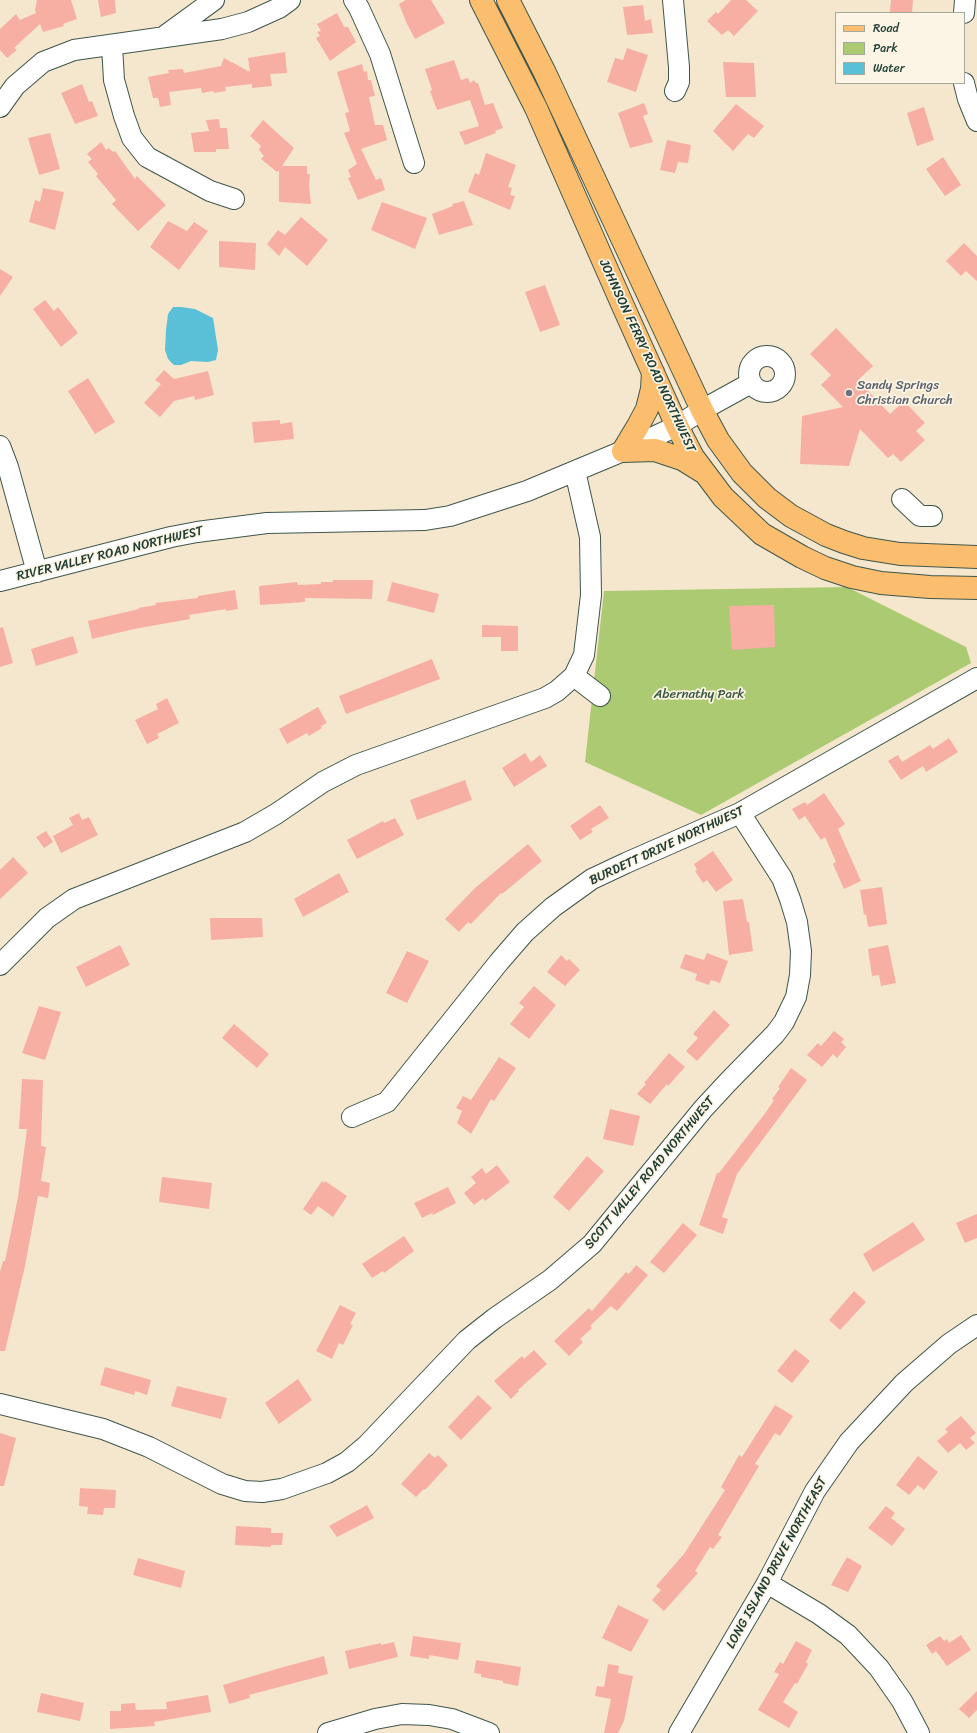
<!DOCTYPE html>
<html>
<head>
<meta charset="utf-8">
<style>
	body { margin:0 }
	#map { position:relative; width:977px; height:1733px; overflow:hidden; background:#f5e7cd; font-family:Sriracha,sans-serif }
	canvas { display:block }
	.legend { position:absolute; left:835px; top:12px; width:130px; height:72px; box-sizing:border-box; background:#fcf5e5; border:1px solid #a4ab9e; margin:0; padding:5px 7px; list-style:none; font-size:12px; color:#1f3d34 }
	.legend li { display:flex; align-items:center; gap:8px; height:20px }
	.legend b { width:20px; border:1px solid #a4ab9e }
</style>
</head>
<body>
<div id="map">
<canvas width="977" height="1733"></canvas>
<ul class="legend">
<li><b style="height:5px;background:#fbbd6e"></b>Road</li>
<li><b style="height:11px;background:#abca72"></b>Park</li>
<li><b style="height:11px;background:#5ac0d8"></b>Water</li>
</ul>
</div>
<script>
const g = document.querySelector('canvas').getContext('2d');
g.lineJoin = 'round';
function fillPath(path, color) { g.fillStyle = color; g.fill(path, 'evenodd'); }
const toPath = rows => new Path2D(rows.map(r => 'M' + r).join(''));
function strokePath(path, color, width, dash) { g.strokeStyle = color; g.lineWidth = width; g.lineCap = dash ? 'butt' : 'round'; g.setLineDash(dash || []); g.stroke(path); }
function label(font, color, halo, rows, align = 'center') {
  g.font = font + ' Sriracha,sans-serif'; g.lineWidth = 3.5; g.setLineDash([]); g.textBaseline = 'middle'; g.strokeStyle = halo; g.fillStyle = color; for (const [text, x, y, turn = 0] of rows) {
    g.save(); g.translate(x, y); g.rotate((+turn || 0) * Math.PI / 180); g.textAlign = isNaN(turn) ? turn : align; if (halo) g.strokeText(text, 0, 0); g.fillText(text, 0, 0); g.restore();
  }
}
fillPath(toPath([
	[847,587,966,647,971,663,701,815,585,762,604,591]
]), '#abca72');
fillPath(toPath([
	[173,307,181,307,195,309,213,318,218,350,216,360,208,362,191,361,181,365,174,365,168,359,165,350,166,330,168,314]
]), '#5ac0d8');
fillPath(toPath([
	[37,0,71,0,77,19,63,24,64,26,43,32,40,24,14,48,17,50,7,58,0,50,0,29,16,14,20,20,36,13,35,10],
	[98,0,115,0,116,13,101,17],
	[406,0,431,0,445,23,415,39,407,24,399,4],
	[731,0,746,0,758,11,734,36,728,30,722,35,707,21,716,12,718,14],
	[891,0,913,0,912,13,890,12],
	[643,5,645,21,651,19,653,33,627,35,623,7],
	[337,13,344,27,348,27,356,42,330,61,316,38,320,36,317,32,321,31,317,24],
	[627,48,648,55,636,92,607,82,615,58,623,60],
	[285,52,287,73,270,74,272,86,252,88,252,84,225,87,226,91,214,93,213,91,202,93,201,88,169,92,171,105,160,107,158,98,153,98,148,77,169,73,168,70,183,69,184,73,221,66,224,58,250,72,248,58],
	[454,60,461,80,468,78,470,83,474,80,476,83,478,83,485,105,493,103,503,128,495,131,496,133,465,145,459,132,479,126,470,100,437,110,430,91,432,90,425,69],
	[723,62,754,63,756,97,726,97],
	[362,64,364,72,367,71,368,80,371,80,375,96,369,97,375,125,383,125,387,140,361,149,376,180,381,178,385,190,358,200,348,178,351,177,348,170,357,164,344,133,350,131,345,113,349,112,337,72],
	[82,84,89,102,92,101,98,116,75,124,61,93],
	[644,103,648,114,643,116,653,142,630,148,618,113],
	[736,104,764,126,754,138,748,134,733,151,713,131],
	[924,107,934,140,917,146,907,113],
	[219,119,220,128,227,128,229,149,216,149,216,152,194,152,191,133,209,131,206,120],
	[263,120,294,148,282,166,307,166,307,174,310,174,309,185,311,204,279,202,279,170,277,172,261,159,264,156,259,150,261,146,250,136],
	[50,133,60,169,39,175,28,138],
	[667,140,691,145,688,163,678,162,675,173,660,170],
	[101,142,106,150,109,148,113,152,115,151,135,179,137,176,166,205,138,231,112,204,116,200,96,176,98,174,88,162,92,159,87,154],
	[486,153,516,165,508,187,512,188,510,195,515,196,510,210,468,192,475,173,479,175],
	[943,157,961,185,945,196,926,169],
	[43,188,64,192,55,230,29,222,35,200,40,202],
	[464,201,473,225,439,235,432,214,453,206,452,204],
	[382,202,427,218,415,249,371,230],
	[301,217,328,240,307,266,285,247,279,256,267,244,278,230,285,235],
	[168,221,187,231,194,222,208,231,179,270,150,247],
	[219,241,256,243,255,270,219,267],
	[964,243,977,256,977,281,966,271,961,276,946,261],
	[0,269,13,277,0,296],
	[545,285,560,325,540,332,525,292],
	[45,300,54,311,58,307,78,333,61,347,33,309],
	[836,328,873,366,858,380,890,414,904,401,925,423,916,431,925,440,901,462,893,454,888,458,860,429,849,466,800,464,802,416,843,407,821,385,831,375,810,354],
	[164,370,174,379,208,371,214,395,195,400,194,396,174,401,160,417,144,403,161,384,155,380],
	[88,378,115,422,95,434,68,391],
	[280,420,280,424,292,422,294,439,254,443,252,422],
	[333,580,373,580,372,599,305,598,305,602,260,605,259,586,297,582,298,585,321,584,321,582,333,582],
	[392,582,439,594,434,613,387,601],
	[235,590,238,609,226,611,226,609,189,615,190,619,134,629,92,639,88,621,139,609,138,608,156,605,155,603,198,598,198,596],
	[774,605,775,647,732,650,729,606],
	[482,625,518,626,518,651,501,651,501,637,482,637],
	[3,627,13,663,0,667,0,628],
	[73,636,78,653,36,666,31,649],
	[432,659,440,679,346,714,339,696],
	[167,698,179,723,157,734,159,738,147,744,135,720,158,709,156,704],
	[318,707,327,723,321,726,322,728,309,736,307,733,287,744,279,729],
	[949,738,958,752,926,772,923,766,901,780,888,761,898,755,902,762,930,745,933,749],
	[525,753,531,762,540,755,547,766,514,787,502,768],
	[465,780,472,800,417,820,410,800],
	[824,793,845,824,838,829,861,881,844,889,833,864,836,862,825,837,821,840,805,816,799,820,792,809,805,802,807,805],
	[600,805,609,818,591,829,593,832,580,840,570,826],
	[79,813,82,820,89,817,98,835,61,853,53,836,73,825,69,818],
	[395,818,404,835,357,859,347,840,383,821,384,823],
	[46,831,53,842,44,848,36,837],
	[528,844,542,861,502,894,501,893,471,924,468,922,459,932,445,919,475,888],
	[713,851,733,880,716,892,707,880,703,883,695,871,697,870,694,864],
	[13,857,28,873,0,899,0,870],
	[339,873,349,892,303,917,294,899],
	[882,887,887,924,868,927,866,914,864,915,860,890],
	[743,899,747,922,749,922,753,951,729,955,723,901],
	[210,918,262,918,263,937,211,940],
	[120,945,130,965,86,987,76,967],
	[888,945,896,983,881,986,879,975,872,976,868,949],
	[407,951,429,961,407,1003,386,993],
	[707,953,728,961,720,983,711,980,709,985,695,980,697,974,680,968,685,954,704,960],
	[561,955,567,961,569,959,580,970,565,986,547,972],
	[534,986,556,1005,529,1039,510,1024,524,1007,519,1003],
	[39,1006,61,1012,45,1060,22,1053],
	[714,1010,730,1025,697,1061,686,1051,698,1038,693,1034],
	[234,1024,269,1054,257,1068,222,1038],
	[834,1031,844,1039,841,1042,846,1047,837,1058,833,1054,822,1067,807,1055,818,1043,821,1046],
	[669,1053,685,1067,668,1086,667,1084,650,1104,637,1094,646,1084,644,1083],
	[499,1057,516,1068,494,1101,491,1099,471,1134,457,1123,462,1111,456,1108,463,1096,471,1100],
	[791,1068,807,1080,737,1174,722,1217,728,1219,723,1234,699,1225,717,1173,719,1173,766,1112,774,1100,772,1099,780,1088,778,1087],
	[22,1079,43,1080,41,1146,46,1147,41,1181,50,1183,48,1198,38,1196,25,1266,5,1351,0,1351,0,1272,3,1261,5,1261,18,1197,27,1129,19,1129],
	[610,1109,640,1116,633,1146,603,1139],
	[587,1156,604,1171,569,1211,553,1197],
	[497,1165,510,1182,485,1201,483,1198,474,1205,464,1193,476,1183,471,1177,482,1168,486,1174],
	[162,1177,212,1183,209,1209,159,1202],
	[322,1181,324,1183,325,1181,347,1196,333,1217,318,1206,311,1215,303,1209],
	[448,1187,456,1203,433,1215,432,1213,422,1218,414,1203],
	[977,1214,977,1238,965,1243,956,1223],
	[913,1222,925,1240,873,1272,863,1254],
	[683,1223,697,1235,664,1273,650,1262],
	[404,1236,414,1251,384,1273,383,1271,372,1278,362,1264],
	[636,1265,648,1275,617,1311,611,1306,590,1326,592,1328,580,1339,583,1342,569,1356,554,1341,589,1308,592,1311,626,1272,629,1274],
	[854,1291,866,1302,840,1330,829,1320],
	[340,1305,356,1313,350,1324,353,1325,343,1345,339,1343,332,1359,316,1351],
	[795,1349,810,1361,792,1383,777,1371],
	[534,1350,547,1364,518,1390,519,1391,511,1399,494,1381,522,1356,524,1359],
	[105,1367,151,1380,147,1395,135,1391,134,1395,100,1385],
	[298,1379,312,1400,279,1424,265,1403],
	[177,1386,227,1398,221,1419,171,1406],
	[478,1395,492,1408,461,1440,448,1427],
	[775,1405,793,1416,780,1436,775,1433,755,1464,759,1466,718,1535,722,1537,713,1549,710,1547,695,1571,698,1573,664,1611,652,1600,661,1590,656,1586,684,1554,725,1490,721,1487,739,1455,742,1457],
	[961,1416,976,1433,970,1438,975,1443,966,1450,960,1443,948,1453,937,1441,948,1432,945,1429],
	[0,1433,16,1438,4,1486,0,1486],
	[429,1453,435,1458,438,1455,448,1465,425,1490,424,1489,416,1497,401,1484],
	[918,1456,938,1472,924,1490,918,1485,909,1495,896,1485],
	[80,1488,116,1490,115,1508,104,1508,103,1515,87,1514,88,1507,79,1506],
	[367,1505,374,1518,337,1537,329,1526],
	[886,1506,895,1513,891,1518,905,1529,892,1546,868,1528],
	[236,1526,271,1528,271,1533,283,1533,282,1545,271,1545,271,1547,235,1545],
	[847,1557,862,1566,848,1592,831,1585],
	[138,1558,185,1571,181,1588,133,1575],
	[618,1605,649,1620,631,1652,602,1638],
	[961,1635,971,1650,947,1666,936,1651,932,1654,926,1645,940,1636,944,1641,947,1639,949,1643],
	[413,1636,461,1643,458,1660,429,1655,429,1659,410,1656],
	[796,1641,812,1650,806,1662,808,1664,797,1684,795,1683,783,1702,798,1712,789,1728,758,1710,779,1674,774,1672,780,1662,783,1664],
	[394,1642,398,1657,349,1669,345,1651,381,1643,381,1645],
	[324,1656,328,1674,249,1695,250,1698,229,1704,223,1685,280,1668],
	[476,1660,521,1667,518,1686,503,1683,503,1681,481,1677,481,1674,474,1673],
	[608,1664,619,1666,618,1673,633,1676,624,1721,618,1733,604,1733,611,1699,595,1696,597,1686,604,1687],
	[977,1691,977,1710,969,1718,959,1709],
	[41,1693,84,1703,80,1721,37,1712],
	[208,1695,211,1712,154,1722,155,1726,110,1729,110,1711,121,1711,121,1704,135,1703,136,1710,167,1709,166,1702]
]), '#f7afa4');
const minor = toPath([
	[354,0,359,8,380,54,414,163],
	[673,0,679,67,679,82,675,91],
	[964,13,965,0],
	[166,35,214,0],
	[112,46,114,80,124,116,132,138,147,157,210,191,234,199],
	[964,83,968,99,977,121],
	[0,107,15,86,43,62,74,50,222,29,248,22,279,8,290,0],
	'749 374a18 18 0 1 1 36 0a18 18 0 1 1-36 0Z',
	[0,446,8,467,37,572],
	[902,499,920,516,932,516],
	[0,581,171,537,197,532,267,523,425,520,450,516,527,491,623,451,677,426,702,410,751,383],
	[574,676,600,696],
	[0,965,47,918,74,899,245,832,276,814,323,782,356,765,545,698,557,691,574,676,584,655,591,595,590,537,575,471],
	[352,1117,387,1102,499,962,525,932,553,907,592,879,626,863,740,813,977,678],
	[0,1404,103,1429,149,1447,222,1484,245,1491,262,1492,282,1489,327,1473,347,1462,366,1446,467,1340,495,1318,550,1280,592,1244,703,1109,728,1082,775,1034,784,1022,796,997,800,975,801,951,797,922,790,899,782,878,740,813],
	[767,1583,819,1614,848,1635,879,1668,902,1701,919,1733],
	[328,1733,375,1719,402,1714,429,1715,452,1719,489,1733],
	[679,1733,767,1583,815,1491,849,1442,904,1383,949,1344,977,1325]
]);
const major = toPath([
	[481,0,536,108,623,306,677,426,693,457,723,497,762,534,802,557,825,568,852,577,881,583,930,587,977,588],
	[508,0,545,73,702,410,718,440,742,473,767,498,791,516,826,535,844,542,863,548,900,554,977,557],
	[623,451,655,450,682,459,703,472],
	[623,451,638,426,647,409,652,389,653,372]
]);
strokePath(minor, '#3f564b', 22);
strokePath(major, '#3f564b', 24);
strokePath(minor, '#fff', 20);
strokePath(major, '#fbbd6e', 22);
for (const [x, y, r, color] of [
	[849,393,4,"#6b7280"]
]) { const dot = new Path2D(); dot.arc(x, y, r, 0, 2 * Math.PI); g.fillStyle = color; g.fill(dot); strokePath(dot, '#fcf5e5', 1.5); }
label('13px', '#1f3d34', '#fcf5e5', [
	["JOHNSON FERRY ROAD NORTHWEST",647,356,65],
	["RIVER VALLEY ROAD NORTHWEST",110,554,-14],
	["BURDETT DRIVE NORTHWEST",667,846,-25],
	["SCOTT VALLEY ROAD NORTHWEST",650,1173,-50],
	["LONG ISLAND DRIVE NORTHEAST",777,1563,-61]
]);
label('13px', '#5b616d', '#fcf5e5', [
	["Sandy Springs",857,386],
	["Christian Church",857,401]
], 'left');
label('13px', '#3b5940', '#fcf5e5', [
	["Abernathy Park",699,695]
]);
</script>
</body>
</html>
